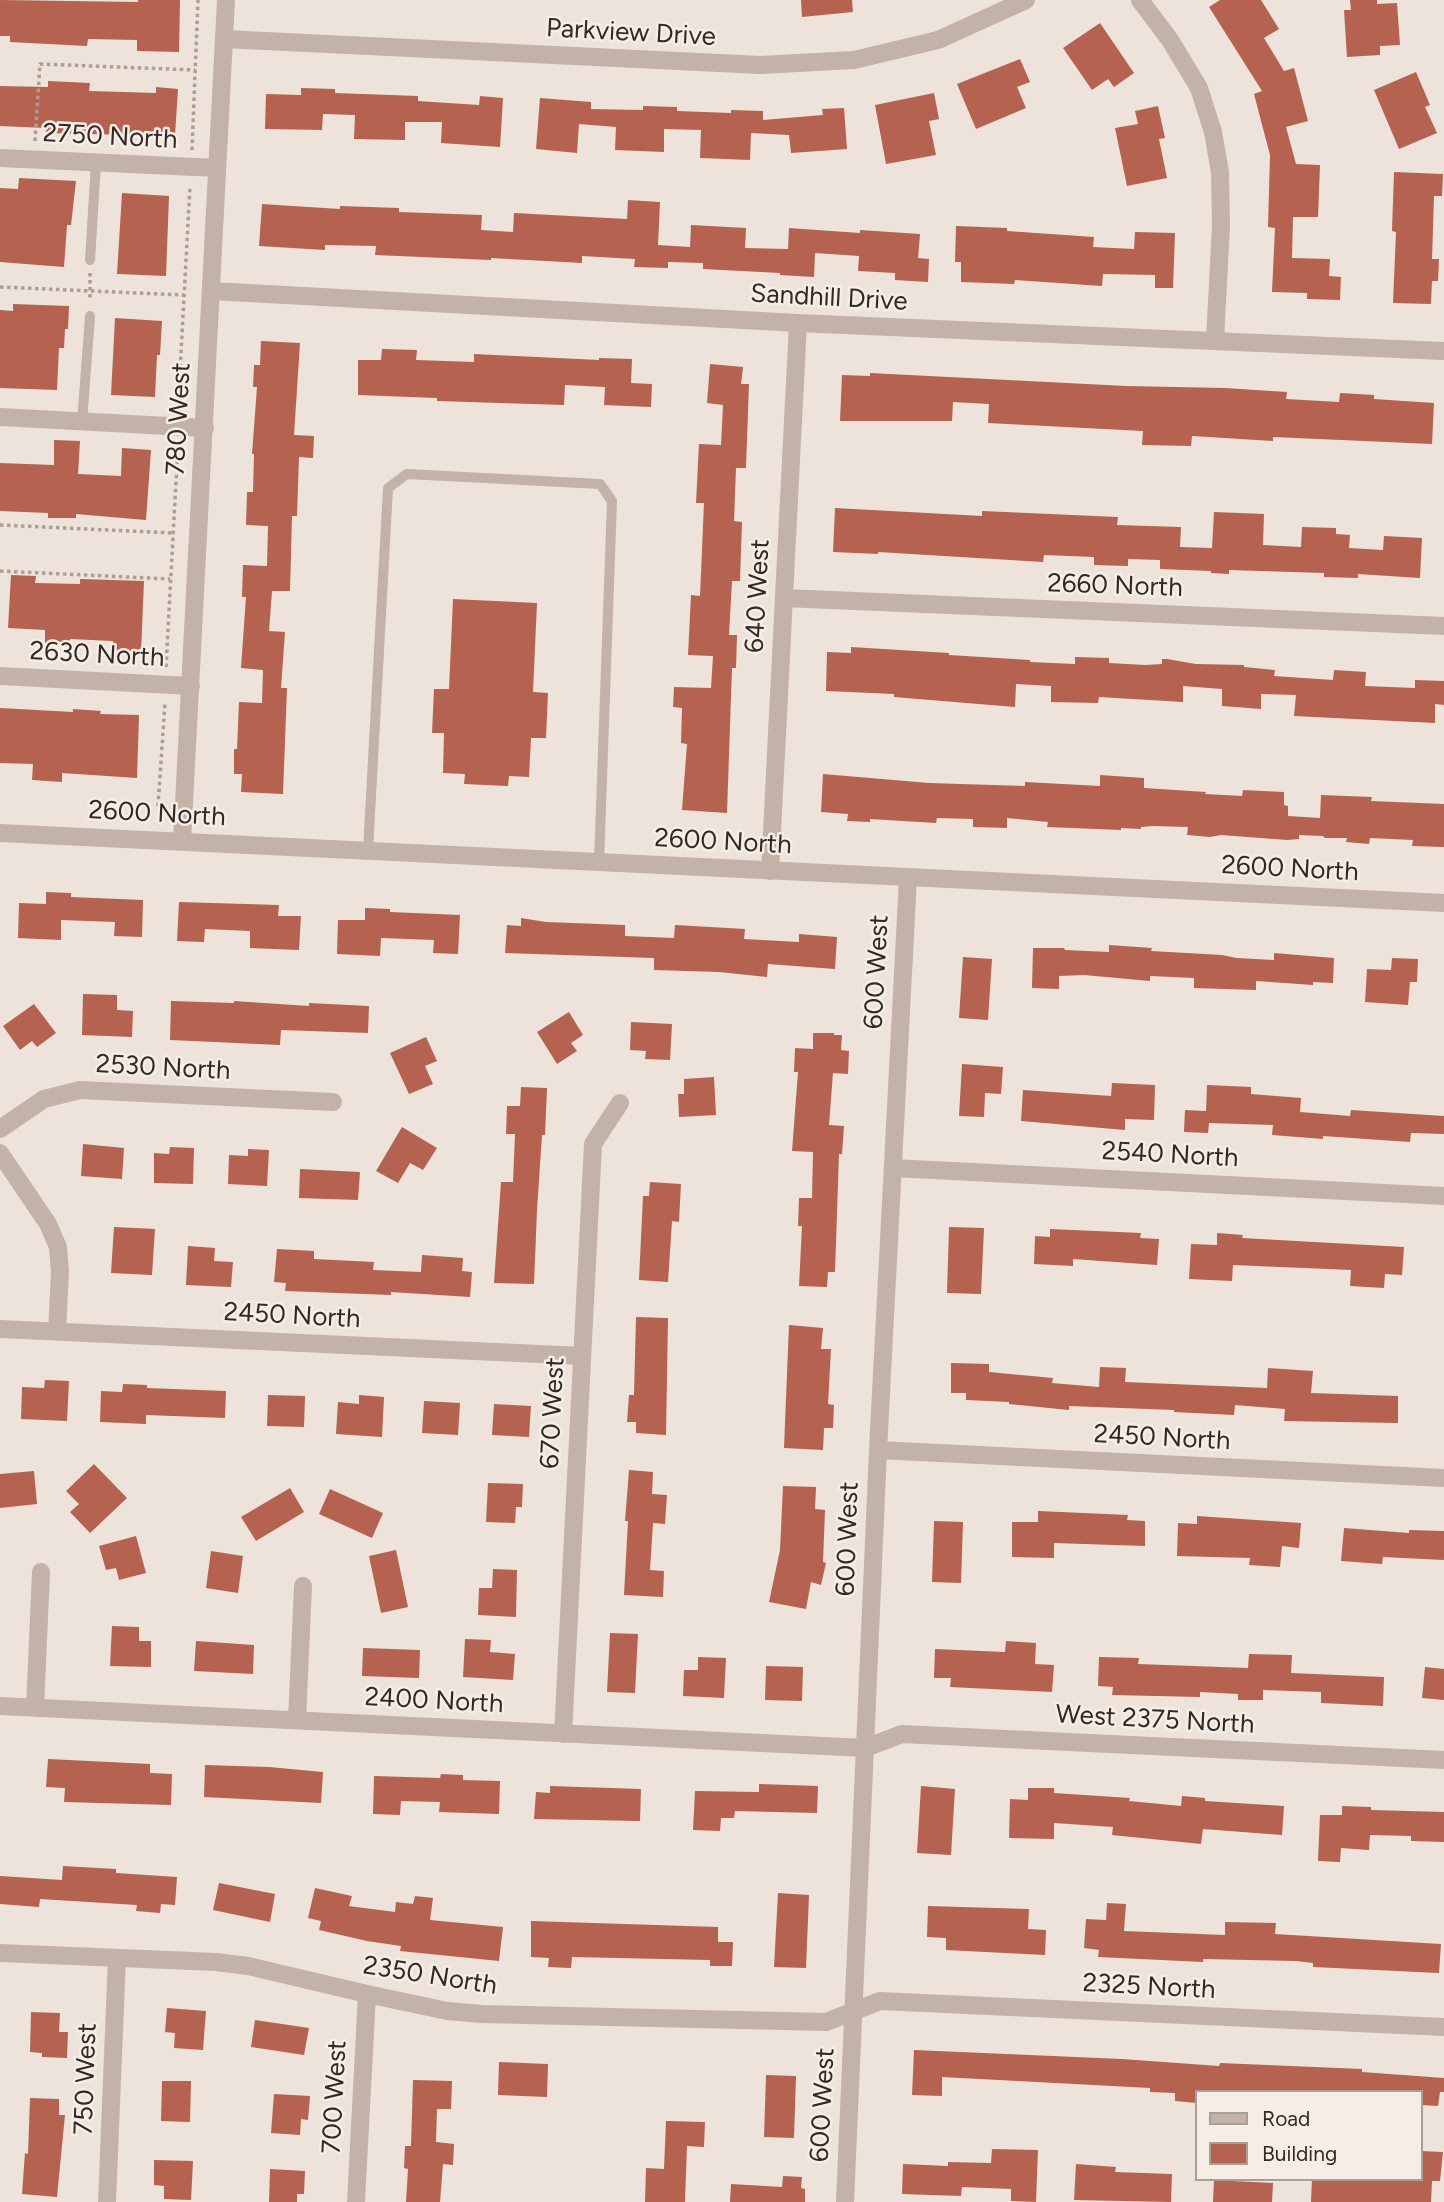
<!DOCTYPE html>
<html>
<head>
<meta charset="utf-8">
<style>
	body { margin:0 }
	#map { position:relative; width:1444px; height:2202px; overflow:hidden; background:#ede3da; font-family:Figtree,sans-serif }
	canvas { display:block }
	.legend { position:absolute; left:1195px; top:2090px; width:228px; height:91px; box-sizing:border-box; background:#f6ede5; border:2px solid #a79f99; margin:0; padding:9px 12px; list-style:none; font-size:21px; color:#312927 }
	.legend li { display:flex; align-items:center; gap:14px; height:35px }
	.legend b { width:35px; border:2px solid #a79f99 }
</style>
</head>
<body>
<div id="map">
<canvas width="1444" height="2202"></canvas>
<ul class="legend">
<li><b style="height:9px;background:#c3b2a8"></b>Road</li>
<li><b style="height:19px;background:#b56250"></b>Building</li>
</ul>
</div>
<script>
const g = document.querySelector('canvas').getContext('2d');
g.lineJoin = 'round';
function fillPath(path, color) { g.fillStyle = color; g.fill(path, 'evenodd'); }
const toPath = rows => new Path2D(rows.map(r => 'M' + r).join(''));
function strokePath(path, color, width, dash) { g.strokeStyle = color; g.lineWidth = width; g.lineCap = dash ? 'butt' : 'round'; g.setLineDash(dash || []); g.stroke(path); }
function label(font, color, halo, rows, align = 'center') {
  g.font = font + ' Figtree,sans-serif'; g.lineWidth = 5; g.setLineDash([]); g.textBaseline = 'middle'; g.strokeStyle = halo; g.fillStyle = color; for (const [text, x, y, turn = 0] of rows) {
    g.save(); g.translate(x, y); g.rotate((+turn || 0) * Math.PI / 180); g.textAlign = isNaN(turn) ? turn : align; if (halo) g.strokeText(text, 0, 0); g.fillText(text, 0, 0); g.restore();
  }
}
fillPath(toPath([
	[0,0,138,2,138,0,180,0,179,52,137,51,137,40,88,39,87,46,10,42,10,36,0,36],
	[801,0,852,0,853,12,802,17],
	[1220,0,1261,0,1279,29,1264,38,1284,71,1294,68,1308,121,1286,127,1296,164,1320,165,1318,217,1293,217,1292,258,1330,259,1329,276,1341,277,1340,300,1307,299,1307,293,1272,292,1275,228,1268,227,1270,155,1254,94,1262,91,1209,7],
	[1350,0,1377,0,1377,4,1397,3,1400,45,1380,46,1380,55,1347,57,1344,10,1351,10],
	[1100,23,1134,73,1114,87,1108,79,1092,90,1063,48],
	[1020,59,1030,82,1017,87,1026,108,976,129,957,84],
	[1416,72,1430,105,1425,107,1437,133,1399,149,1374,90],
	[48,81,90,83,89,91,156,93,156,87,178,89,175,135,132,132,132,135,46,133,46,128,0,126,0,86,48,87],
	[301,88,335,89,335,93,418,96,418,101,479,105,480,96,503,98,500,147,441,143,442,122,405,122,405,140,354,139,355,115,323,114,322,130,265,129,266,94,301,95],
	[934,93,939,119,929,121,936,155,886,164,875,105],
	[540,98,591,102,591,109,643,110,643,106,677,107,677,111,731,113,731,110,763,111,763,120,823,115,822,109,844,108,847,149,791,153,789,135,751,133,750,160,700,158,701,130,664,129,664,152,615,150,616,127,579,124,577,153,536,149],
	[1158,106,1165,138,1159,139,1167,178,1127,186,1115,128,1138,124,1135,111],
	[1394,172,1443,174,1442,196,1434,196,1432,259,1439,259,1438,281,1432,281,1431,304,1393,303,1396,232,1392,231],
	[19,178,76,181,71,225,67,225,64,267,0,262,0,188,18,189],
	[122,193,169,196,166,276,117,274],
	[628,200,660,202,658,245,690,247,691,225,746,228,745,248,788,249,789,228,860,233,860,230,920,234,918,258,929,259,928,282,895,280,895,273,858,271,859,256,815,253,814,277,780,275,780,273,703,269,703,263,668,262,668,268,634,267,635,259,582,256,582,263,491,258,491,260,375,255,376,246,325,245,325,250,259,246,262,204,340,209,340,206,399,208,399,212,482,215,481,230,513,232,514,213,627,219],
	[956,226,1007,228,1007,231,1094,237,1093,247,1134,249,1135,232,1175,233,1173,288,1155,288,1155,275,1103,274,1102,286,1015,280,1014,284,961,282,961,262,955,262],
	[13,304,69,306,68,329,65,329,64,348,59,348,57,390,0,388,0,310,13,311],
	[115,318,162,321,160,355,157,355,155,397,111,395],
	[261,341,300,343,294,435,314,436,313,458,299,457,297,516,292,516,290,591,272,591,269,631,285,632,281,688,287,688,283,794,241,792,242,774,234,774,234,749,237,749,239,702,262,703,263,670,241,668,246,597,242,597,243,565,267,566,268,526,246,525,247,492,253,492,254,454,252,454,257,387,253,387,254,365,260,365],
	[382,349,417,350,416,360,474,362,474,354,599,360,599,358,632,359,631,383,652,384,651,407,604,405,605,387,565,385,564,405,437,401,437,398,358,395,358,360,381,360],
	[710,364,743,367,741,384,749,384,746,468,736,468,734,521,742,522,740,581,732,581,729,635,737,635,736,668,732,668,727,813,682,810,687,744,681,743,682,708,673,707,674,687,711,688,713,656,688,655,691,595,700,596,704,503,696,503,699,444,721,445,723,405,707,403],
	[870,373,1126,386,1225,388,1287,392,1286,399,1339,402,1340,393,1374,395,1374,399,1434,403,1432,444,1273,437,1273,441,1192,436,1191,446,1142,445,1143,431,988,423,989,404,953,402,952,421,840,421,842,375,870,376],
	[54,440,80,441,78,474,121,476,122,448,151,450,146,520,76,514,76,518,48,518,48,513,0,511,0,463,54,465],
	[835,508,982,516,982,511,1118,517,1117,525,1181,527,1180,547,1212,548,1214,512,1264,514,1263,545,1301,547,1302,527,1336,528,1336,534,1350,535,1349,548,1383,550,1384,536,1422,538,1420,578,1358,574,1358,578,1324,577,1324,573,1229,570,1229,574,1211,573,1211,571,1160,569,1160,560,1128,559,1128,566,1094,565,1094,557,1044,555,1043,562,878,552,878,554,833,552],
	[11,575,36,576,35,583,80,584,80,579,144,581,141,652,113,650,113,641,70,639,69,647,45,646,45,630,8,628],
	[453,599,537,603,533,692,548,693,546,738,531,738,529,777,509,776,508,786,464,784,465,774,443,773,444,733,432,733,434,689,449,689],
	[851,647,949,653,949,655,1030,660,1030,662,1075,664,1075,657,1109,658,1109,663,1145,665,1162,664,1162,659,1167,659,1196,664,1244,665,1244,667,1275,670,1274,676,1333,680,1334,670,1366,672,1365,686,1415,688,1415,680,1444,681,1444,705,1435,704,1435,723,1294,716,1296,695,1261,694,1261,709,1222,706,1222,689,1183,686,1183,702,1099,697,1098,703,1051,702,1051,686,1016,684,1015,707,894,697,894,694,826,691,827,652,851,653],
	[0,708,73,712,73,709,101,711,100,714,139,715,137,778,62,773,62,782,32,780,33,764,0,763],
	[823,774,929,783,1025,786,1025,782,1100,786,1100,775,1144,778,1144,788,1206,792,1205,794,1242,796,1243,790,1284,792,1284,805,1288,806,1288,816,1320,818,1321,795,1372,797,1371,801,1444,804,1444,847,1412,846,1413,840,1370,838,1369,844,1346,842,1347,838,1325,838,1323,836,1299,835,1299,839,1287,840,1221,835,1210,837,1187,835,1188,827,1153,826,1141,827,1141,829,1121,828,1121,830,1047,827,1048,822,1007,818,1007,828,973,827,973,819,937,818,936,823,870,819,870,822,847,821,848,814,821,812],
	[46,892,71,893,71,897,143,900,142,937,114,936,115,922,61,920,61,940,18,938,19,903,46,904],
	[179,902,279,905,278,916,301,916,299,950,250,948,250,931,205,929,204,942,177,941],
	[365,908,390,909,390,912,460,915,458,954,433,953,434,940,381,938,380,956,337,954,338,920,365,920],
	[521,918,546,922,625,925,625,936,674,938,675,925,745,929,744,939,799,942,799,934,837,937,835,969,768,964,767,977,719,972,654,970,654,958,505,953,507,925,521,926],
	[1109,945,1152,948,1151,951,1222,955,1237,958,1274,960,1274,953,1334,958,1333,983,1313,982,1313,985,1256,981,1256,990,1194,988,1194,978,1150,976,1150,981,1084,975,1059,976,1059,989,1032,988,1033,948,1064,948,1065,950,1109,952],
	[963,957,992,959,988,1020,959,1018],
	[1392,958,1418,959,1417,982,1410,982,1408,1005,1365,1002,1367,969,1391,970],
	[83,994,117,995,117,1010,133,1011,132,1037,82,1035],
	[171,1001,234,1003,234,1001,309,1006,309,1003,369,1006,368,1033,281,1030,280,1045,170,1040],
	[34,1004,56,1033,37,1047,32,1041,20,1050,3,1026],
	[569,1012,583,1035,571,1043,577,1051,557,1064,537,1032],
	[631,1022,672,1024,670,1060,645,1059,646,1051,630,1050],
	[813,1033,834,1033,834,1035,842,1035,841,1050,849,1051,848,1074,833,1073,829,1125,844,1126,842,1154,839,1154,835,1272,828,1272,827,1287,799,1286,802,1226,798,1226,799,1198,812,1198,813,1152,792,1151,798,1072,794,1072,795,1048,813,1049],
	[426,1037,437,1061,425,1066,433,1084,409,1094,390,1053],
	[962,1064,1003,1067,1001,1094,985,1093,984,1117,959,1116],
	[714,1077,716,1115,679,1117,678,1094,684,1094,684,1079],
	[1112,1083,1155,1085,1154,1120,1125,1119,1125,1130,1021,1121,1023,1090,1111,1096],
	[1207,1085,1251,1087,1251,1094,1301,1098,1300,1112,1350,1116,1351,1110,1444,1116,1444,1134,1411,1133,1410,1142,1323,1136,1323,1139,1272,1135,1273,1125,1209,1123,1208,1133,1184,1132,1185,1110,1206,1111],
	[521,1087,547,1088,545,1135,542,1135,537,1210,534,1284,494,1283,501,1182,513,1182,515,1134,506,1134,507,1106,520,1106],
	[402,1127,437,1148,423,1170,410,1163,398,1183,376,1171],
	[83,1144,124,1148,122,1179,81,1176],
	[170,1147,194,1148,193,1184,154,1183,154,1153,169,1154],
	[248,1149,269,1150,267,1186,228,1184,229,1155,248,1156],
	[300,1169,360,1172,358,1200,299,1198],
	[650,1182,681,1184,679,1222,672,1221,668,1282,639,1280,643,1196,649,1196],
	[114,1227,155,1229,152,1275,111,1273],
	[949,1227,984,1228,981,1294,947,1293],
	[1050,1229,1141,1233,1140,1238,1159,1239,1157,1265,1073,1259,1073,1266,1034,1264,1035,1236,1050,1237],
	[1217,1233,1243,1235,1242,1238,1404,1247,1402,1275,1385,1274,1384,1288,1350,1286,1351,1270,1233,1265,1232,1281,1189,1279,1191,1244,1217,1245],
	[188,1246,215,1248,214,1261,233,1262,231,1287,186,1285],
	[277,1249,314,1251,314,1259,374,1262,373,1270,421,1272,422,1255,463,1258,462,1271,472,1272,470,1297,391,1292,391,1295,285,1291,286,1283,274,1282],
	[636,1317,668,1318,666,1435,636,1433,636,1422,627,1422,629,1395,634,1395],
	[789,1325,823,1328,821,1349,831,1349,828,1404,834,1405,833,1428,824,1428,823,1450,784,1448],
	[951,1363,989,1364,989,1372,1053,1378,1052,1383,1099,1387,1100,1367,1126,1368,1125,1382,1267,1388,1268,1368,1313,1371,1311,1393,1398,1396,1398,1423,1284,1421,1285,1409,1235,1405,1234,1415,1174,1412,1174,1410,1069,1406,1069,1410,1009,1404,1009,1402,966,1400,966,1393,951,1393],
	[45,1380,69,1381,67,1421,21,1419,22,1387,44,1388],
	[123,1384,147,1385,147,1388,226,1391,225,1418,146,1415,146,1424,100,1422,101,1391,122,1392],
	[268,1395,305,1396,304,1427,267,1426],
	[359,1395,384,1397,382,1437,336,1434,338,1402,359,1404],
	[424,1401,460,1403,458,1435,422,1433],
	[494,1404,531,1406,529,1437,492,1435],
	[94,1464,127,1498,90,1533,70,1512,79,1504,66,1491],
	[629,1470,653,1472,652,1494,667,1495,665,1524,653,1523,650,1570,664,1571,663,1597,624,1595,628,1521,625,1521],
	[34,1471,37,1504,0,1508,0,1474],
	[488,1483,523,1484,522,1507,516,1507,515,1523,486,1522],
	[783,1486,816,1487,815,1509,825,1510,823,1562,826,1563,821,1585,811,1582,806,1609,769,1602,780,1550],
	[290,1488,304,1512,256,1541,241,1517],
	[330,1489,383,1513,372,1538,319,1514],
	[1038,1511,1128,1515,1127,1520,1145,1521,1145,1546,1054,1543,1054,1558,1012,1557,1012,1522,1038,1522],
	[1197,1516,1301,1523,1299,1548,1282,1546,1280,1567,1249,1565,1250,1558,1177,1556,1178,1523,1197,1524],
	[934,1521,963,1522,961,1583,932,1582],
	[1344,1528,1409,1533,1409,1530,1444,1531,1444,1560,1383,1557,1382,1564,1341,1561],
	[136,1536,146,1573,119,1580,116,1568,106,1570,99,1546],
	[396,1550,408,1607,381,1613,369,1556],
	[211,1551,243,1556,238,1593,206,1588],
	[493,1569,517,1570,516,1617,478,1615,479,1588,492,1588],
	[112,1626,139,1627,139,1641,151,1641,151,1667,110,1666],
	[610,1633,638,1634,635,1693,607,1692],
	[465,1639,491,1640,490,1652,515,1654,513,1680,463,1677],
	[196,1641,254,1645,253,1674,194,1671],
	[1006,1641,1036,1643,1035,1664,1054,1665,1052,1692,950,1687,951,1678,934,1678,935,1649,1005,1652],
	[363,1648,420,1650,419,1678,362,1676],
	[1249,1654,1292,1655,1291,1673,1384,1677,1383,1706,1321,1703,1321,1692,1263,1690,1263,1700,1238,1700,1238,1694,1200,1692,1200,1697,1112,1695,1113,1687,1098,1686,1099,1657,1139,1658,1138,1664,1248,1668],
	[698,1657,726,1658,724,1698,683,1696,684,1670,698,1670],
	[766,1666,803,1667,802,1701,765,1700],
	[1425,1667,1444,1669,1444,1700,1422,1698],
	[48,1759,150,1764,150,1773,172,1774,171,1805,64,1802,65,1788,46,1787],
	[205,1765,269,1767,323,1772,321,1803,204,1797],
	[441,1774,463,1775,463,1780,500,1781,499,1814,439,1812,440,1802,401,1801,400,1815,373,1814,374,1776,440,1778],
	[759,1784,818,1786,817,1813,735,1811,734,1818,721,1818,720,1831,693,1830,695,1791,759,1792],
	[550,1786,641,1789,640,1821,534,1819,536,1792,550,1793],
	[921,1786,955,1789,951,1855,917,1853],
	[1028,1788,1054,1788,1054,1793,1130,1798,1129,1801,1181,1806,1182,1796,1205,1798,1205,1801,1284,1806,1282,1835,1203,1829,1201,1844,1112,1835,1113,1827,1054,1823,1054,1839,1009,1838,1010,1799,1028,1800],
	[1342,1806,1371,1807,1371,1810,1444,1812,1444,1842,1411,1841,1411,1836,1370,1835,1369,1850,1341,1848,1340,1862,1318,1861,1320,1815,1342,1815],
	[63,1866,116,1869,116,1873,177,1877,175,1905,161,1904,160,1913,136,1911,137,1905,40,1899,39,1907,0,1904,0,1876,62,1880],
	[219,1883,275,1894,270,1922,213,1910],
	[315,1888,352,1896,349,1906,395,1912,396,1902,413,1904,415,1896,433,1898,430,1920,503,1927,499,1961,400,1951,401,1946,367,1941,319,1930,321,1921,308,1918],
	[778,1893,809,1895,806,1968,774,1967],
	[1107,1903,1126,1904,1124,1931,1225,1935,1225,1922,1276,1923,1275,1934,1441,1944,1439,1973,1313,1967,1313,1963,1296,1961,1203,1959,1203,1962,1098,1957,1099,1950,1084,1948,1086,1919,1106,1920],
	[928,1906,1029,1909,1028,1929,1046,1930,1045,1955,946,1950,946,1938,927,1937],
	[531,1921,718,1927,718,1942,733,1942,732,1966,710,1966,710,1960,572,1957,571,1968,548,1967,549,1958,531,1957],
	[167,2008,206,2011,203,2050,174,2048,175,2033,165,2032],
	[31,2012,60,2013,59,2032,68,2032,67,2058,42,2057,42,2053,30,2052],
	[255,2020,309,2028,304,2055,251,2047],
	[914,2050,1122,2059,1219,2066,1220,2063,1362,2069,1362,2072,1444,2078,1444,2092,1440,2092,1438,2106,1421,2105,1421,2092,1204,2091,1197,2092,1197,2103,1175,2101,1175,2093,1150,2092,1150,2088,942,2077,942,2096,912,2095],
	[499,2062,548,2064,547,2097,498,2095],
	[766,2075,796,2076,794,2138,764,2137],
	[413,2080,452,2081,451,2109,437,2109,436,2142,454,2144,453,2165,443,2164,440,2202,406,2202,408,2169,404,2168,405,2146,411,2146],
	[162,2081,191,2081,190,2122,161,2121],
	[274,2094,310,2096,308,2120,301,2119,300,2135,271,2133],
	[30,2098,59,2099,59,2115,65,2115,57,2197,22,2194,25,2153,28,2154],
	[666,2121,705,2122,704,2147,687,2146,685,2202,645,2202,646,2168,664,2169],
	[992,2149,1038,2150,1036,2202,1011,2201,1011,2189,962,2187,961,2196,902,2194,903,2164,948,2166,948,2162,991,2163],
	[1421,2151,1443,2152,1440,2181,1432,2181,1431,2202,1311,2202,1312,2179,1421,2179],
	[154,2160,193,2161,191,2200,164,2199,164,2186,154,2185],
	[1076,2164,1116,2167,1115,2172,1172,2174,1171,2202,1074,2200],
	[270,2169,305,2171,304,2194,297,2194,297,2202,269,2202],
	[783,2176,802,2177,801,2188,805,2189,805,2202,730,2202,731,2184,782,2187],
	[1214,2180,1273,2183,1272,2202,1213,2202]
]), '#b56250');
strokePath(toPath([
	[35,141,40,64,195,70],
	[192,150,198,0],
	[90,273,90,300],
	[0,287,184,295],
	[178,409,190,186],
	[0,525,173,533],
	[0,571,170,579],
	[166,667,178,444],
	[158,806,165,703]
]), '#af9d92', 3.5, [3.5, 3.5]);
strokePath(toPath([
	[90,260,96,163],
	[82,422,90,316],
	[368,850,388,488,407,474,600,484,612,501,599,862]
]), '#c3b2a8', 10);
strokePath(toPath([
	[1140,0,1170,40,1199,88,1213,132,1220,172,1221,226,1215,340],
	[224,39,760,65,854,60,938,40,1026,0],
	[0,158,217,168],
	[212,291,798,323,1444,351],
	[0,417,205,428],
	[784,598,1444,626],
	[0,676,191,686],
	[182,841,226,0],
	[770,871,798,323],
	[0,1129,44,1099,80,1090,333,1102],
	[0,1153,48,1224,58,1247,60,1272,57,1332],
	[893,1168,1444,1196],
	[0,1329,582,1356],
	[878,1450,1444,1478],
	[0,1706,865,1748,902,1734,1444,1760],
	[35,1708,41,1572],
	[297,1720,303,1586],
	[563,1734,593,1144,620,1103],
	[0,1953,216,1962,248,1966,367,1994,447,2011,482,2014,826,2022,880,2001,1444,2027],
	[107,2202,117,1958],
	[356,2202,367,1994],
	[845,2202,878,1450,908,878]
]), '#c3b2a8', 18);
strokePath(toPath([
	[0,833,1444,903]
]), '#c3b2a8', 18);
label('26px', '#312927', '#f6ede5', [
	["Parkview Drive",631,33,3],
	["2750 North",110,137,3],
	["Sandhill Drive",829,298,3],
	["780 West",179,419,-87],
	["2660 North",1115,586,2],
	["640 West",758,596,-87],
	["2630 North",97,655,3],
	["2600 North",157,814,3],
	["2600 North",723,842,3],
	["2600 North",1290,869,3],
	["600 West",877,972,-87],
	["2530 North",163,1068,3],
	["2540 North",1170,1155,3],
	["2450 North",292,1316,3],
	["670 West",553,1413,-87],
	["2450 North",1162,1438,3],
	["600 West",848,1539,-88],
	["2400 North",434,1701,3],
	["West 2375 North",1155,1720,3],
	["2350 North",430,1976,9],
	["2325 North",1149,1987,3],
	["750 West",86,2079,-88],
	["700 West",335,2097,-87],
	["600 West",823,2105,-87]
]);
</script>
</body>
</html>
